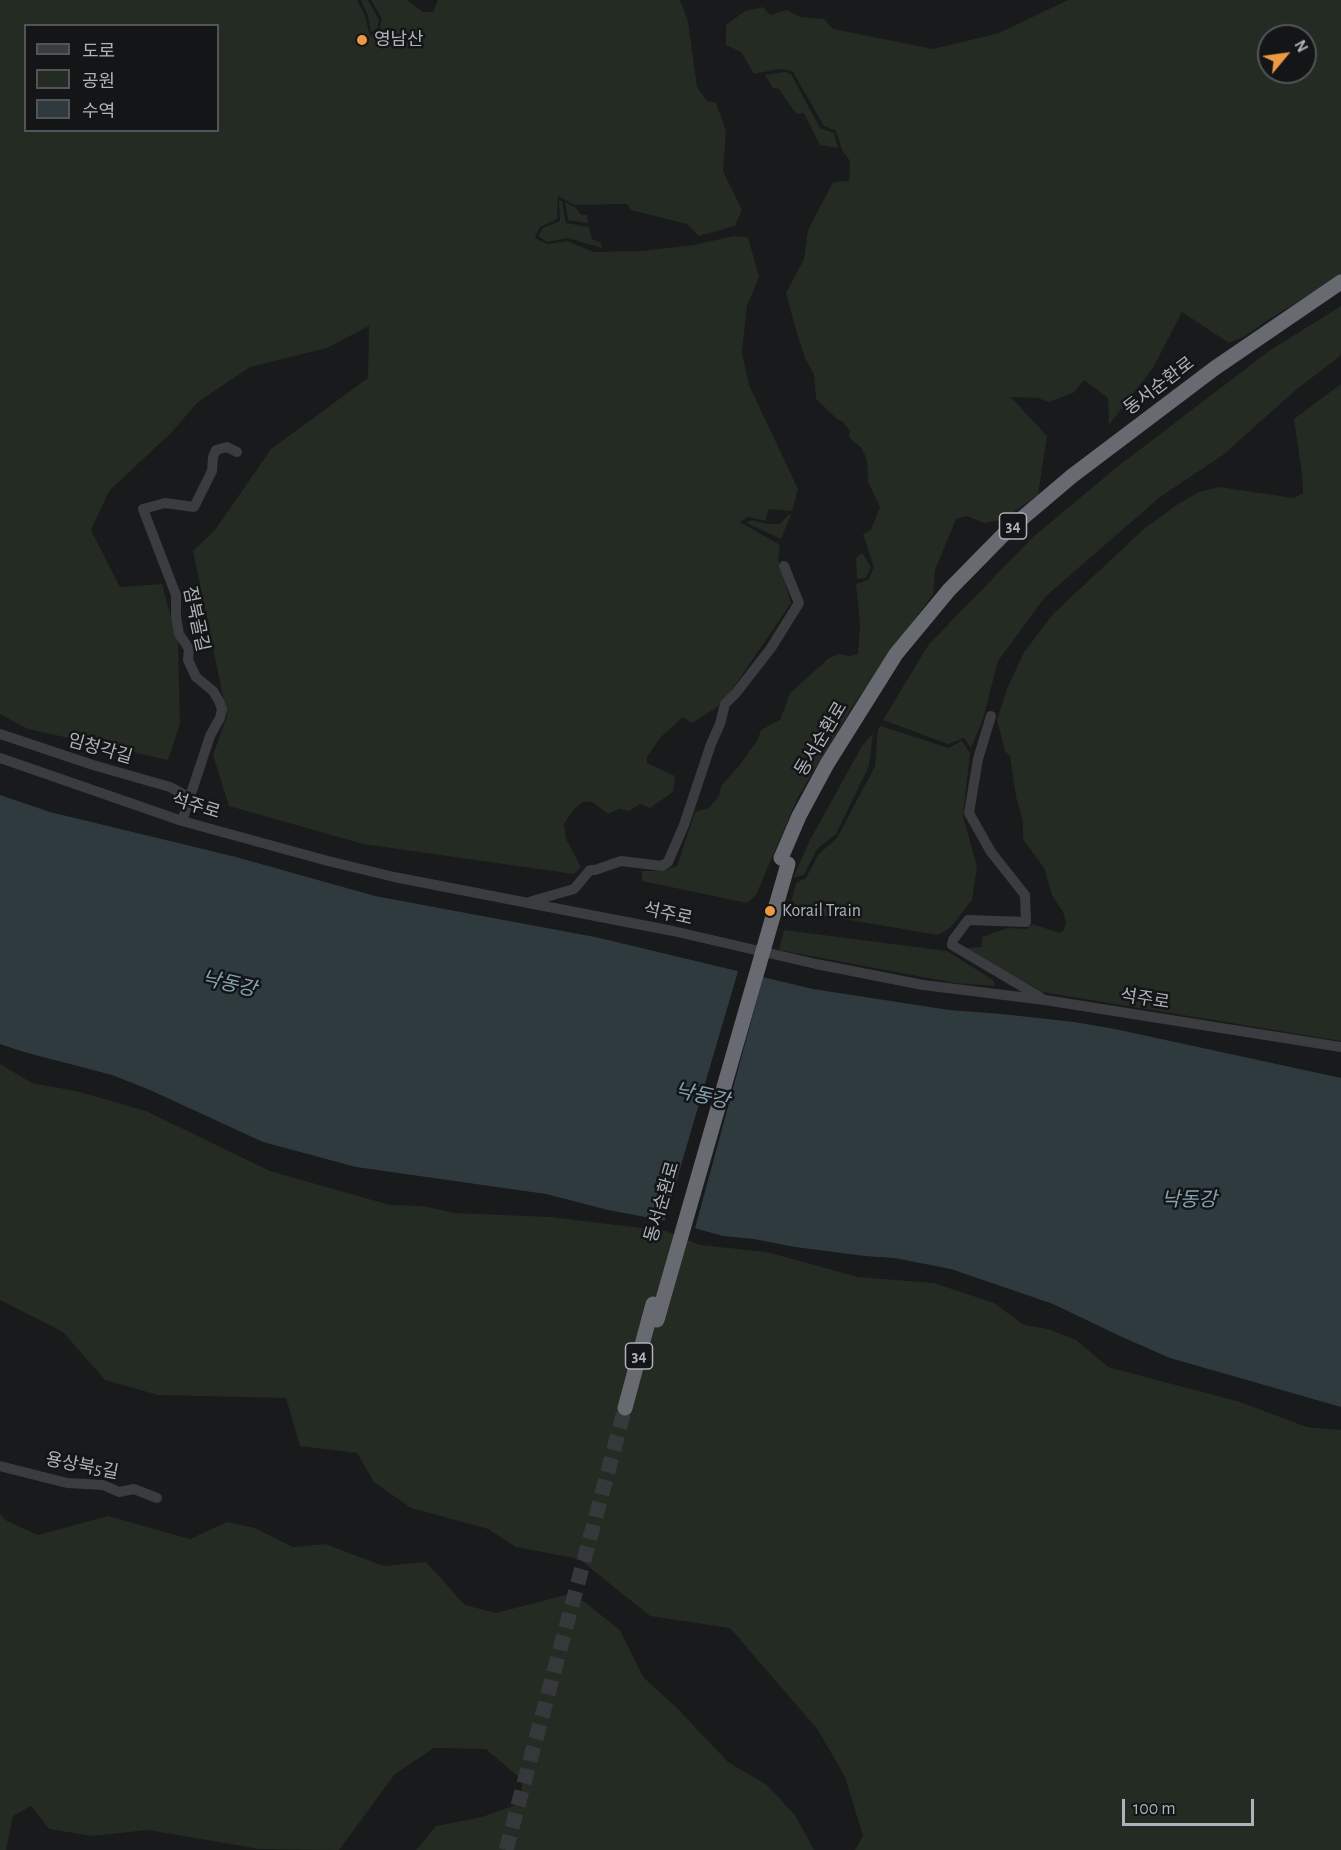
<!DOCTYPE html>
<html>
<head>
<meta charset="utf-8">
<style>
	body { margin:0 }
	#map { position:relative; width:1341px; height:1850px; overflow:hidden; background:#191a1b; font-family:"Alegreya Sans","Noto Sans KR",sans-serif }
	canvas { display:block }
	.legend { position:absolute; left:24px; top:24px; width:195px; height:108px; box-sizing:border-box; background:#141516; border:2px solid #515458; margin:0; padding:8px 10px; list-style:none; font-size:18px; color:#acb3ba }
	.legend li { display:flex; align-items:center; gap:12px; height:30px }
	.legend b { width:30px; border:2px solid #515458 }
	.north { position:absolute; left:1257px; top:24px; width:60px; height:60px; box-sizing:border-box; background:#141516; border:2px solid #515458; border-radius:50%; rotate:61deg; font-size:16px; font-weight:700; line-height:24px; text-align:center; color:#acb3ba }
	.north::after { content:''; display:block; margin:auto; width:21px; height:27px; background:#eb9a41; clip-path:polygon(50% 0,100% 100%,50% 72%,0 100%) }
	.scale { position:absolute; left:1122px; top:1799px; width:132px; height:27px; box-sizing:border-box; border:3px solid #acb3ba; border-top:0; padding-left:8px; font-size:18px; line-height:21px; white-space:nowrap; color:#acb3ba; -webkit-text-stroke:4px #141516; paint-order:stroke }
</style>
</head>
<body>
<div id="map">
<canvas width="1341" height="1850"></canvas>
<ul class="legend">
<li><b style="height:8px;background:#3a3c40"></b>도로</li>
<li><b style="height:16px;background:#232b23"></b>공원</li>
<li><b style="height:16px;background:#2f3a3f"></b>수역</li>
</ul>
<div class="north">N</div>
<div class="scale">100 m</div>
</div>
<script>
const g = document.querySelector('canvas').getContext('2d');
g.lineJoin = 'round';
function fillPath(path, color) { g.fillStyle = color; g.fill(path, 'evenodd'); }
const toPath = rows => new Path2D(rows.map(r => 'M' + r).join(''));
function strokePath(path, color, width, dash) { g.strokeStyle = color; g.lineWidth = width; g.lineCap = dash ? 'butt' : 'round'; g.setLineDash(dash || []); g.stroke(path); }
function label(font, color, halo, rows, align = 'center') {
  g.font = font + ' "Alegreya Sans","Noto Sans KR",sans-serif'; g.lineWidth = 5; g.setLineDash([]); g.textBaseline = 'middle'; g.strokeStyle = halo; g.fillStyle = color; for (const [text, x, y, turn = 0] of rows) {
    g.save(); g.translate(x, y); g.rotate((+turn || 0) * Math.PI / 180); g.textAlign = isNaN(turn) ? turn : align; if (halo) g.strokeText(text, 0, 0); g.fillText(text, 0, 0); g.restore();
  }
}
fillPath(toPath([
	[0,0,357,0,365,16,370,36,379,30,382,19,371,0,407,0,423,12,433,12,438,0,680,0,688,21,697,87,707,101,716,103,726,131,723,171,742,210,735,226,699,236,687,224,631,210,627,204,574,205,558,196,557,219,540,227,535,238,547,244,567,241,594,252,642,251,694,245,734,236,748,237,759,277,747,306,742,353,749,385,798,489,792,511,769,509,765,521,748,517,740,522,780,545,778,559,791,603,729,694,717,707,692,723,683,717,661,737,647,757,647,763,675,776,673,792,650,808,640,804,629,811,619,809,608,814,592,802,583,802,573,810,564,824,566,839,581,867,574,874,363,844,229,806,213,755,227,716,193,551,215,530,271,449,368,378,369,326,327,348,250,367,198,402,171,433,109,491,91,530,120,587,162,584,178,643,180,724,168,760,28,729,0,714],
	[26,26,218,26,218,130,26,130],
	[361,0,368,0,379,20,377,29,371,32,368,16],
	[1068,0,1341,0,1341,275,1268,320,1245,336,1229,343,1182,312,1153,368,1109,425,1108,398,1084,380,1073,393,1049,402,1038,398,1011,397,1047,436,1038,495,1015,511,1007,519,984,523,967,516,956,519,935,570,933,594,853,706,798,797,756,895,747,903,642,881,642,871,661,871,677,866,695,812,709,808,719,796,721,786,739,766,758,739,761,730,780,720,790,693,829,658,839,654,850,656,858,654,860,625,856,584,868,580,874,567,863,534,871,530,880,507,868,482,867,460,862,449,849,437,850,431,842,421,838,420,816,399,814,375,805,358,795,327,786,293,804,259,808,230,833,182,849,181,850,161,842,150,836,131,824,126,793,72,787,70,778,69,754,74,741,52,726,45,726,25,745,11,763,7,770,15,787,10,800,17,824,19,833,29,933,49,999,33],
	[1269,36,1305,36,1305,72,1269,72],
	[785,72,791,74,820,128,834,133,838,148,820,145,804,113,796,114,779,89,773,88,765,75],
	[559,200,562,201,566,223,589,227,592,239,601,243,602,248,568,238,547,242,538,236,543,228,560,221],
	[565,202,575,207,581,215,587,215,588,223,568,220],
	[1341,306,1341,354,1339,357,1297,389,1223,455,1160,497,1045,597,998,661,983,719,971,748,964,738,948,744,883,720,929,644,1033,537,1117,467,1269,351],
	[1341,384,1341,1041,1042,992,965,948,982,947,982,937,1008,928,1026,929,1033,924,1059,933,1063,931,1066,923,1063,912,1052,895,1044,868,1023,839,1023,821,1016,797,1010,756,1005,751,997,720,1007,689,1024,652,1054,613,1145,528,1178,504,1199,492,1219,487,1294,498,1303,493,1302,474,1294,419],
	[788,515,791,515,781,539,747,523,752,520,766,524,780,524],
	[862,553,871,567,866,578,857,579,856,558],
	[881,726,948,748,962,741,970,753,963,816,977,867,972,900,950,928,938,935,803,912,790,906,796,883,806,878,818,855,837,838,875,766,878,729],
	[873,733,869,766,836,834,817,849,804,875,793,878,810,840,862,746],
	[784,930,947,951,993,980,995,986,955,983,779,950],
	[0,1064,32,1083,76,1091,146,1111,270,1171,390,1205,423,1206,455,1213,551,1217,666,1231,700,1245,767,1252,858,1277,934,1283,994,1303,1024,1325,1048,1329,1076,1340,1108,1367,1240,1402,1307,1427,1341,1430,1341,1850,855,1850,863,1836,845,1777,818,1730,730,1628,650,1616,579,1559,516,1547,488,1529,411,1508,374,1482,357,1453,300,1446,286,1398,158,1395,105,1380,63,1332,0,1300],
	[0,1514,7,1521,38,1535,108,1516,190,1539,227,1522,255,1528,293,1547,325,1544,384,1566,426,1562,465,1605,496,1613,573,1593,620,1630,643,1677,677,1708,728,1762,767,1785,795,1815,814,1850,416,1850,436,1826,482,1817,521,1803,522,1780,486,1749,434,1748,395,1774,339,1850,259,1849,148,1830,92,1836,49,1829,31,1806,13,1816,6,1850,0,1850]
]), '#232b23');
fillPath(toPath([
	[0,795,50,812,236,857,375,896,595,937,813,989,949,1010,1002,1014,1074,1022,1115,1029,1341,1078,1341,1407,1170,1358,1122,1337,1053,1304,951,1269,894,1258,865,1256,795,1247,754,1239,723,1236,672,1222,608,1210,546,1194,356,1167,263,1142,150,1090,112,1075,24,1052,0,1044]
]), '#2f3a3f');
fillPath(toPath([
	[739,968,764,974,694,1232,664,1223]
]), '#191a1b');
strokePath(toPath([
	[506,1850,625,1408]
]), '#36393b', 15, [15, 8]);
strokePath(toPath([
	[991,716,978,759,969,813,991,852,1025,895,1026,922,968,920,953,940,952,945,1040,997],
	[0,734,93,765,170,787,190,798],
	[0,758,182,821,328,861,394,877,673,931,816,964,923,985,1045,1000,1341,1047],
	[182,821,210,736,220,718,222,709,219,701,213,691,196,677,188,660,189,649,179,634,176,616,176,595,143,509,165,503,194,507,212,471,213,457,216,450,227,447,237,452],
	[532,901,574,889,590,870,595,870,621,861,662,866,668,862,684,825,711,744,720,724,725,704,736,693,771,648,799,603,784,566],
	[0,1466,67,1483,103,1485,119,1492,134,1489,157,1498]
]), '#3a3c40', 10);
strokePath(toPath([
	[781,858,799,816,827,764,896,654,949,590,1007,531,1072,476,1215,368,1341,282],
	[625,1408,653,1304]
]), '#676b71', 15);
strokePath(toPath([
	[657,1320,788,864]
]), '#676b71', 15);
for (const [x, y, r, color] of [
	[362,40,6,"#eb9a41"],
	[770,911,6,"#eb9a41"]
]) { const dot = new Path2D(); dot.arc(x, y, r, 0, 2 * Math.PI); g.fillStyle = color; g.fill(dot); strokePath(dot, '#141516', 2); }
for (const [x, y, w] of [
	[1013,526,27],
	[639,1356,27]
]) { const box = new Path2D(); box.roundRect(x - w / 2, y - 13, w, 26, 4.5); g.fillStyle = '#141516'; g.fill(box); strokePath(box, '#acb3ba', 1.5); }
label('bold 16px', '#acb3ba', null, [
	["34",1013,526],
	["34",639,1356]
]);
label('18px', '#acb3ba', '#141516', [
	["영남산",374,40],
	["Korail Train",782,911]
], 'left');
label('18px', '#acb3ba', '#141516', [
	["동서순환로",1159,386,-37],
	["점북골길",196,619,78],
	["동서순환로",821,739,-59],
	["임청각길",100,749,16],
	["석주로",196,806,17],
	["석주로",668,914,12],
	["석주로",1145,999,9],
	["동서순환로",662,1202,-74],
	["용상북5길",82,1466,11]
]);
label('italic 20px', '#85a4b3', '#141516', [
	["낙동강",229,984,13],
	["낙동강",702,1096,13],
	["낙동강",1189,1200]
]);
</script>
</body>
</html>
